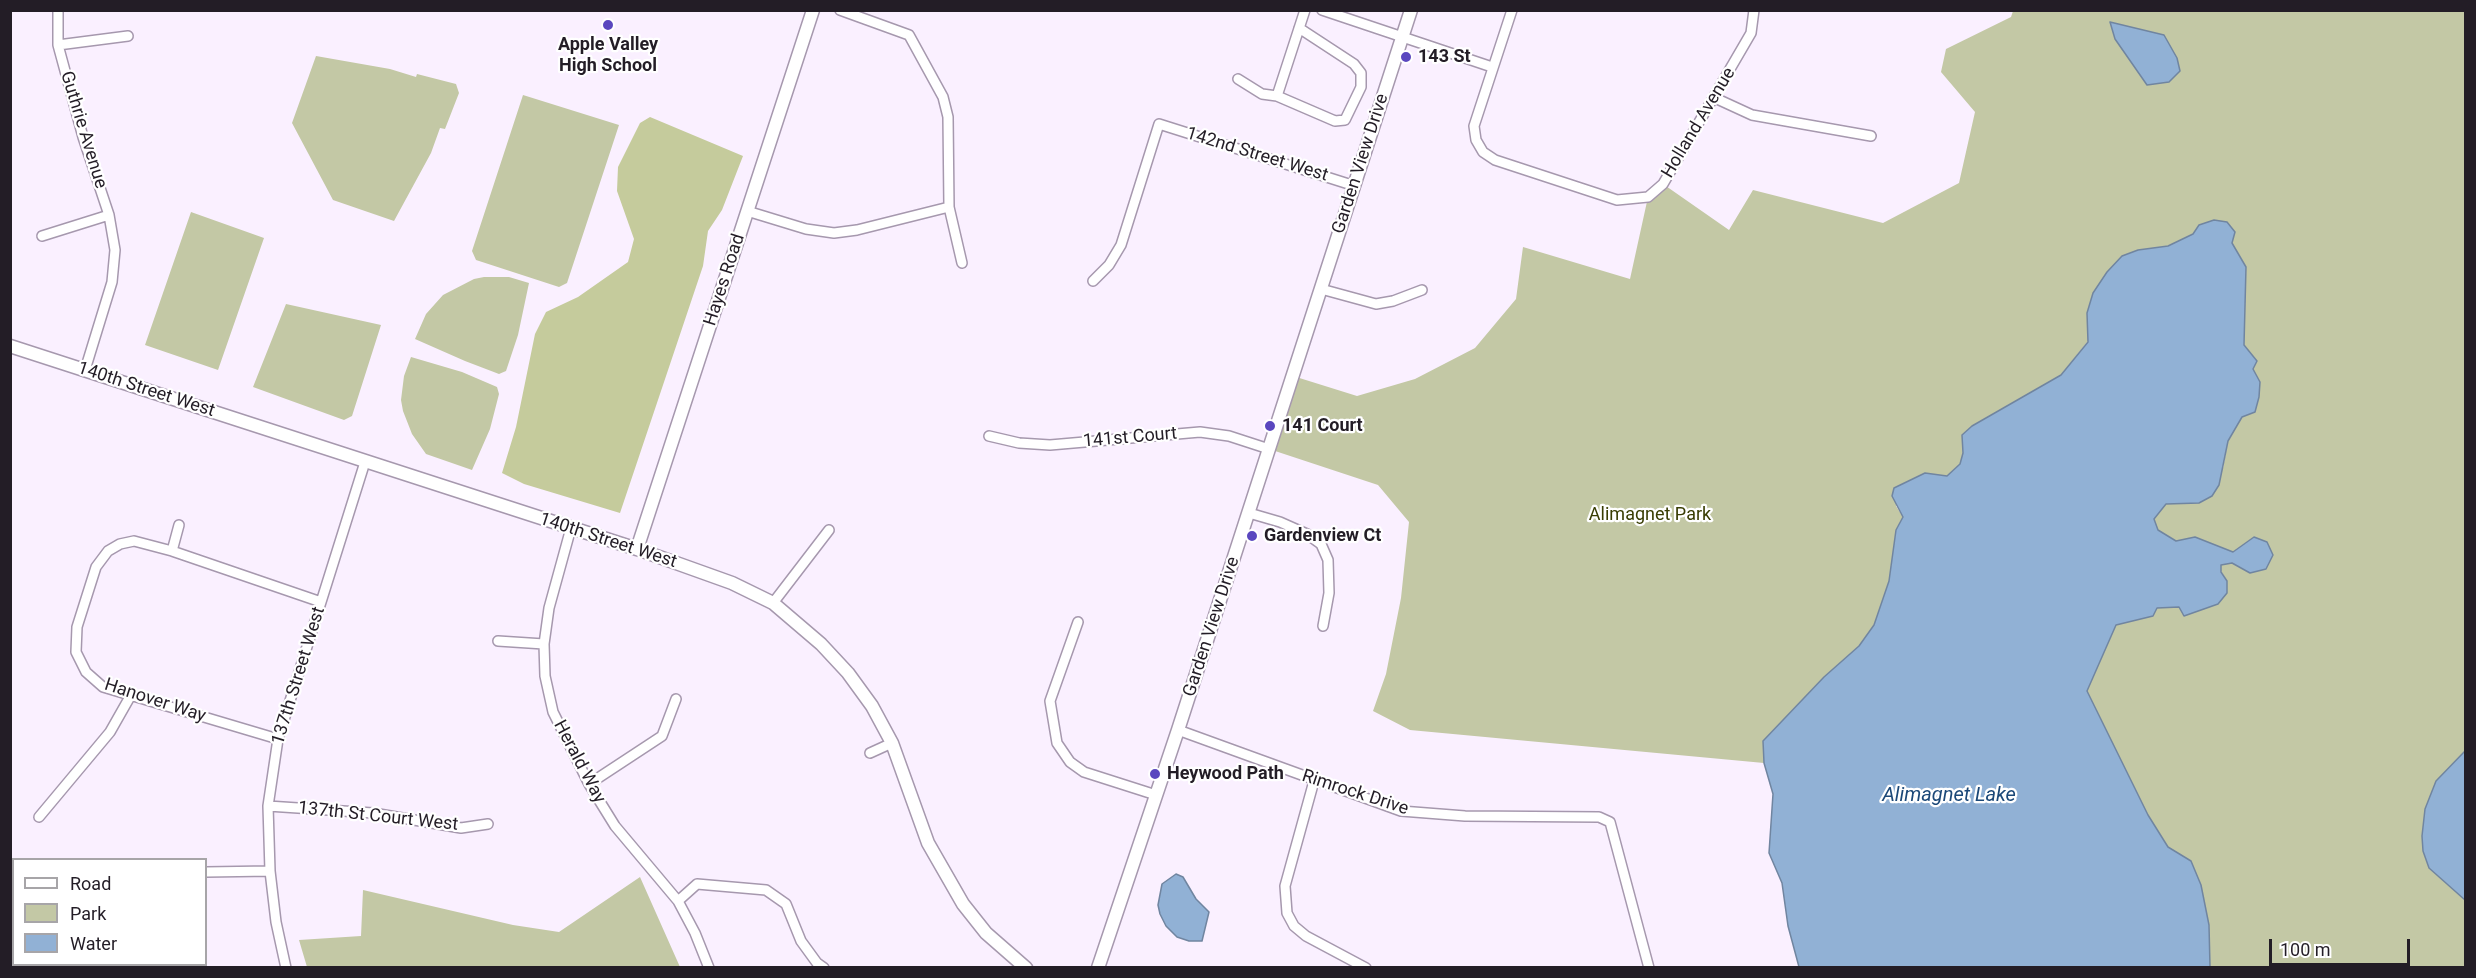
<!DOCTYPE html>
<html>
<head>
<meta charset="utf-8">
<style>
	body { margin:0 }
	#map { position:relative; width:2476px; height:978px; overflow:hidden; background:#faf0ff; font-family:Roboto,sans-serif }
	canvas { display:block }
	.frame { position:absolute; inset:0; border:12px solid #231d26; pointer-events:none }
	.legend { position:absolute; left:12px; top:858px; width:195px; height:108px; box-sizing:border-box; background:#fff; border:2px solid #a7a5a8; margin:0; padding:8px 10px; list-style:none; font-size:18px; color:#231d26 }
	.legend li { display:flex; align-items:center; gap:12px; height:30px }
	.legend b { width:30px; border:2px solid #a7a5a8 }
	.scale { position:absolute; left:2269px; top:939px; width:141px; height:27px; box-sizing:border-box; border:3px solid #231d26; border-top:0; padding-left:8px; font-size:18px; line-height:21px; white-space:nowrap; color:#231d26; -webkit-text-stroke:4px #fff; paint-order:stroke }
</style>
</head>
<body>
<div id="map">
<canvas width="2476" height="978"></canvas>
<div class="frame"></div>
<ul class="legend">
<li><b style="height:8px;background:#fff"></b>Road</li>
<li><b style="height:16px;background:#c3c8a5"></b>Park</li>
<li><b style="height:16px;background:#91b1d5"></b>Water</li>
</ul>
<div class="scale">100 m</div>
</div>
<script>
const g = document.querySelector('canvas').getContext('2d');
g.lineJoin = 'round';
function fillPath(path, color) { g.fillStyle = color; g.fill(path, 'evenodd'); }
const toPath = rows => new Path2D(rows.map(r => 'M' + r).join(''));
function strokePath(path, color, width, dash) { g.strokeStyle = color; g.lineWidth = width; g.lineCap = dash ? 'butt' : 'round'; g.setLineDash(dash || []); g.stroke(path); }
function label(font, color, halo, rows, align = 'center') {
  g.font = font + ' Roboto,sans-serif'; g.lineWidth = 4.5; g.setLineDash([]); g.textBaseline = 'middle'; g.strokeStyle = halo; g.fillStyle = color; for (const [text, x, y, turn = 0] of rows) {
    g.save(); g.translate(x, y); g.rotate((+turn || 0) * Math.PI / 180); g.textAlign = isNaN(turn) ? turn : align; if (halo) g.strokeText(text, 0, 0); g.fillText(text, 0, 0); g.restore();
  }
}
fillPath(toPath([
	[2013,11,2465,11,2465,967,2210,967,2209,925,2201,885,2191,861,2168,847,2148,815,2087,691,2116,625,2153,616,2157,608,2179,606,2227,581,2221,571,2221,565,2232,563,2250,573,2266,569,2254,537,2233,552,2195,537,2176,542,2158,530,2154,519,2166,504,2199,503,2223,468,2228,441,2260,382,2253,369,2257,361,2244,345,2246,267,2232,243,2235,232,2214,220,2199,225,2193,234,2168,246,2138,250,2093,293,2087,313,2088,341,2061,375,1972,426,1962,435,1963,453,1960,464,1947,476,1925,473,1896,506,1903,517,1896,530,1889,581,1874,625,1859,646,1824,677,1763,741,1764,763,1410,730,1373,711,1386,674,1401,598,1409,522,1378,485,1269,449,1293,376,1357,396,1415,379,1475,348,1516,299,1523,247,1630,279,1648,197,1663,184,1729,230,1753,190,1883,223,1959,183,1975,112,1941,72,1946,49,2011,17],
	[316,56,390,69,416,77,417,74,456,84,459,93,445,129,440,128,431,153,394,221,333,200,292,123],
	[523,95,619,125,567,283,559,287,476,260,472,251],
	[191,212,264,238,218,370,145,345],
	[484,277,509,277,529,283,518,335,506,371,499,374,465,361,415,339,426,314,443,295,474,279],
	[286,304,381,325,352,416,344,420,253,387],
	[411,357,462,372,497,387,499,394,490,429,472,470,426,454,412,434,403,411,401,400,404,376],
	[640,877,680,967,307,967,299,940,361,936,363,890,513,925,559,932]
]), '#c3c8a5');
fillPath(toPath([
	[650,117,743,156,722,210,708,231,703,266,620,513,524,484,502,473,516,427,535,334,546,312,578,297,628,262,634,239,617,191,618,167,640,123]
]), '#c5cb9c');
const water = toPath([
	[2110,22,2164,35,2177,58,2180,71,2169,82,2147,85,2115,39,2110,22],
	[2214,220,2227,222,2235,232,2232,243,2246,267,2244,345,2257,361,2253,369,2260,382,2259,397,2255,412,2242,417,2228,441,2219,485,2212,496,2199,503,2166,504,2154,519,2158,530,2176,541,2195,537,2233,552,2254,537,2267,542,2273,555,2266,569,2250,573,2232,563,2221,565,2221,572,2227,581,2227,593,2218,604,2184,616,2179,607,2157,608,2153,616,2116,625,2087,691,2148,815,2168,847,2191,861,2201,885,2209,925,2210,967,1799,967,1788,926,1782,883,1769,853,1773,794,1764,763,1763,741,1824,677,1859,646,1874,625,1889,581,1896,530,1903,517,1892,496,1894,488,1925,473,1947,476,1960,464,1963,453,1962,435,1972,426,2061,375,2088,342,2087,313,2093,293,2107,272,2122,256,2138,250,2168,246,2193,234,2199,225,2214,220],
	[2465,751,2465,900,2429,868,2423,851,2422,836,2425,809,2436,781,2465,751],
	[1176,874,1183,877,1196,899,1209,912,1202,941,1189,941,1177,937,1166,926,1160,914,1158,905,1162,884,1176,874]
]);
fillPath(water, '#91b1d5');
strokePath(water, '#7085a0', 1.5);
const minor = toPath([
	[58,10,58,45,83,137,109,215,115,250,112,282,85,370],
	[840,10,909,35,943,97,948,117,949,207,962,263],
	[1322,10,1492,67],
	[1512,10,1474,126,1476,140,1483,152,1495,160,1617,200,1648,197,1663,184,1751,33,1754,10],
	[58,45,128,36],
	[1238,79,1262,94,1277,96,1335,121,1345,120,1361,87,1361,73,1354,64,1299,28],
	[1277,96,1305,10],
	[1715,98,1752,115,1871,136],
	[747,211,806,229,834,233,857,230,949,207],
	[42,236,109,215],
	[1093,281,1109,265,1121,245,1159,124,1355,186],
	[1321,289,1376,304,1393,301,1422,290],
	[989,436,1019,443,1050,445,1200,432,1229,436,1269,449],
	[1249,513,1280,522,1307,534,1321,544,1328,560,1329,593,1323,626],
	[571,528,549,608,544,644,545,676,553,712,589,784,615,826,678,901,695,933,709,968],
	[172,551,179,525],
	[773,603,829,530],
	[1078,622,1050,701,1057,743,1070,762,1084,772,1156,795],
	[498,641,544,644],
	[1178,730,1401,811,1465,816,1599,817,1610,822,1649,968],
	[278,739,103,687,86,672,76,652,77,627,96,567,108,551,120,544,134,541,172,551,321,602],
	[870,753,892,743],
	[1314,781,1285,886,1287,913,1294,926,1306,936,1366,968],
	[589,784,662,736,676,699],
	[268,806,373,813,461,828,488,824],
	[39,817,110,732,131,695],
	[206,872,270,871],
	[678,901,697,884,766,890,786,904,801,941,817,963,824,968],
	[136,968,137,964],
	[286,968,276,922,270,871,268,806,278,739,365,462]
]);
const tertiary = toPath([
	[10,346,637,549,732,583,773,603,821,644,848,673,872,706,892,743,928,843,963,904,986,933,1026,968],
	[637,549,813,10],
	[1098,968,1178,730,1411,10]
]);
strokePath(minor, '#a698ae', 12);
strokePath(tertiary, '#a698ae', 15);
strokePath(minor, '#fff', 9);
strokePath(tertiary, '#fff', 12);
for (const [x, y, r, color] of [
	[608,25,6,"#5a47bf"],
	[1406,57,6,"#5a47bf"],
	[1270,426,6,"#5a47bf"],
	[1252,536,6,"#5a47bf"],
	[1155,774,6,"#5a47bf"]
]) { const dot = new Path2D(); dot.arc(x, y, r, 0, 2 * Math.PI); g.fillStyle = color; g.fill(dot); strokePath(dot, '#fff', 2); }
label('bold 18px', '#231d26', '#fff', [
	["Apple Valley",608,45,"center"],
	["High School",608,66,"center"],
	["143 St",1418,57],
	["141 Court",1282,426],
	["Gardenview Ct",1264,536],
	["Heywood Path",1167,774]
], 'left');
label('18px', '#231d26', '#fff', [
	["Holland Avenue",1699,123,-59],
	["Guthrie Avenue",83,130,73],
	["142nd Street West",1257,155,17],
	["Garden View Drive",1361,164,-72],
	["Hayes Road",725,280,-72],
	["140th Street West",146,390,18],
	["141st Court",1130,438,-5],
	["140th Street West",608,541,18],
	["Garden View Drive",1212,627,-72],
	["137th Street West",299,676,-73],
	["Hanover Way",155,701,18],
	["Herald Way",579,762,62],
	["Rimrock Drive",1355,793,18],
	["137th St Court West",378,817,6]
]);
label('18px', '#393d03', '#fff', [
	["Alimagnet Park",1650,515]
]);
label('italic 20px', '#1b4878', '#fff', [
	["Alimagnet Lake",1949,796]
]);
</script>
</body>
</html>
